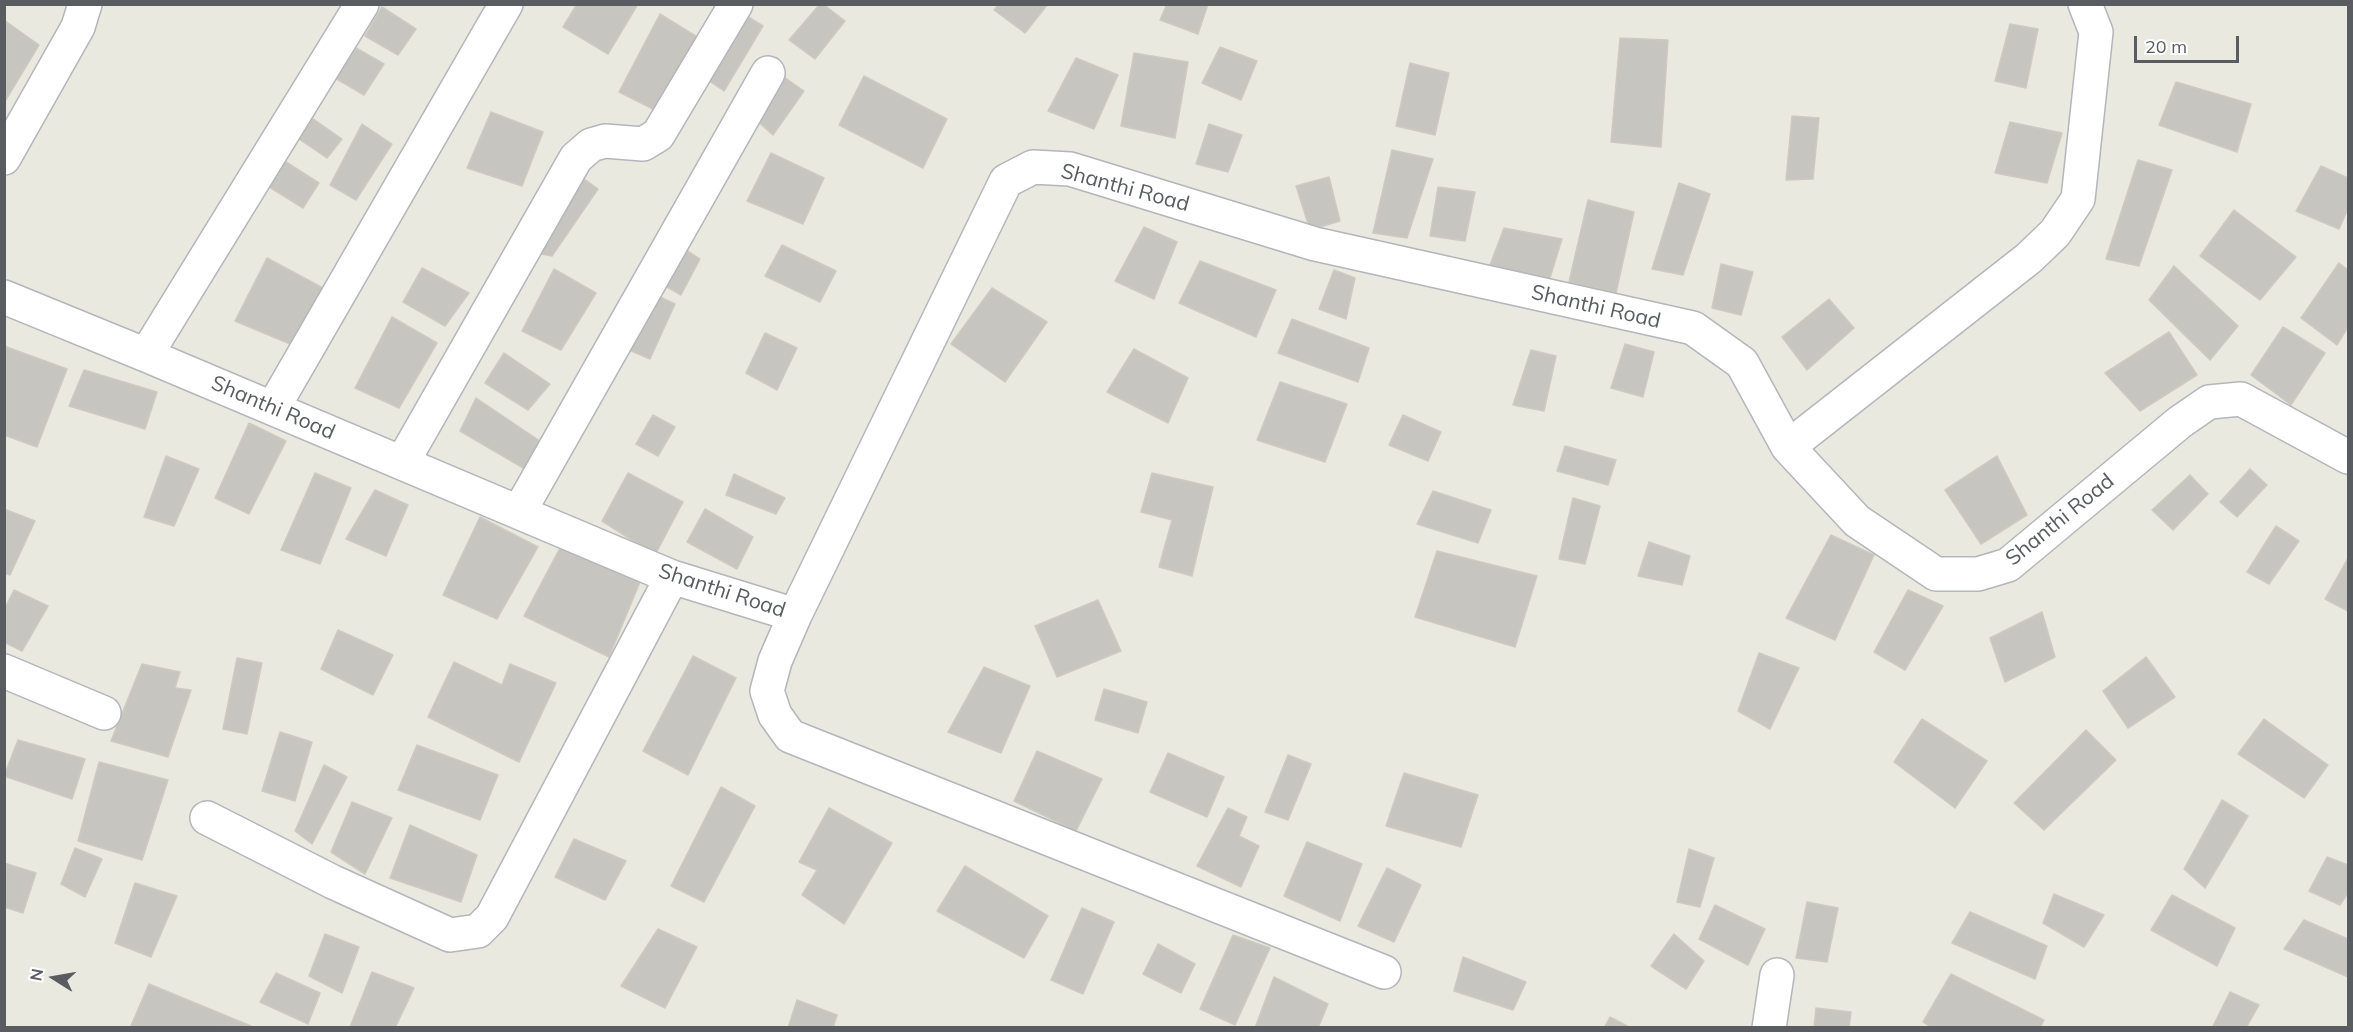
<!DOCTYPE html>
<html>
<head>
<meta charset="utf-8">
<style>
	body { margin:0 }
	#map { position:relative; width:2353px; height:1032px; overflow:hidden; background:#eae9e0; font-family:Mulish,sans-serif }
	canvas { display:block }
	.frame { position:absolute; inset:0; border:6px solid #595c60; pointer-events:none }
	.north { position:absolute; left:24px; top:948px; width:60px; height:60px; -webkit-text-stroke:4px #fff; paint-order:stroke; rotate:281deg; font-size:16px; font-weight:700; line-height:24px; text-align:center; color:#595c60 }
	.north::after { content:''; display:block; margin:auto; width:21px; height:27px; background:#595c60; clip-path:polygon(50% 0,100% 100%,50% 72%,0 100%) }
	.scale { position:absolute; left:2134px; top:36px; width:105px; height:27px; box-sizing:border-box; border:3px solid #595c60; border-top:0; padding-left:8px; font-size:18px; line-height:21px; white-space:nowrap; color:#595c60; -webkit-text-stroke:4px #fff; paint-order:stroke }
</style>
</head>
<body>
<div id="map">
<canvas width="2353" height="1032"></canvas>
<div class="frame"></div>
<div class="north">N</div>
<div class="scale">20 m</div>
</div>
<script>
const g = document.querySelector('canvas').getContext('2d');
g.lineJoin = 'round';
function fillPath(path, color) { g.fillStyle = color; g.fill(path, 'evenodd'); }
const toPath = rows => new Path2D(rows.map(r => 'M' + r).join(''));
function strokePath(path, color, width, dash) { g.strokeStyle = color; g.lineWidth = width; g.lineCap = dash ? 'butt' : 'round'; g.setLineDash(dash || []); g.stroke(path); }
function label(font, color, halo, rows, align = 'center') {
  g.font = font + ' Mulish,sans-serif'; g.lineWidth = 4.5; g.setLineDash([]); g.textBaseline = 'middle'; g.strokeStyle = halo; g.fillStyle = color; for (const [text, x, y, turn = 0] of rows) {
    g.save(); g.translate(x, y); g.rotate((+turn || 0) * Math.PI / 180); g.textAlign = isNaN(turn) ? turn : align; if (halo) g.strokeText(text, 0, 0); g.fillText(text, 0, 0); g.restore();
  }
}
const building = toPath([
	[577,4,638,4,608,54,563,27,577,4],
	[820,4,823,4,845,21,815,59,789,40,820,4],
	[999,4,1048,4,1025,33,994,10,999,4],
	[1167,4,1208,4,1198,34,1160,20,1167,4],
	[382,7,416,29,398,55,365,36,382,7],
	[742,13,763,26,724,91,705,78,742,13],
	[660,14,699,38,653,109,619,92,660,14],
	[4,20,39,45,4,103,4,20],
	[2010,24,2038,29,2026,88,1995,81,2010,24],
	[1620,38,1668,40,1661,147,1611,142,1620,38],
	[1220,47,1257,61,1241,100,1202,83,1220,47],
	[356,48,384,64,364,95,335,78,356,48],
	[1134,53,1188,62,1175,138,1121,126,1134,53],
	[1076,58,1118,75,1094,129,1048,111,1076,58],
	[1410,63,1449,73,1435,135,1396,126,1410,63],
	[864,76,947,119,923,168,839,125,864,76],
	[784,77,804,91,773,135,755,119,784,77],
	[2176,82,2251,104,2237,152,2159,125,2176,82],
	[491,112,543,132,522,186,467,168,491,112],
	[309,116,342,139,327,158,293,135,309,116],
	[1792,116,1819,118,1813,179,1786,180,1792,116],
	[2010,122,2062,133,2047,183,1995,173,2010,122],
	[362,124,392,144,356,200,330,185,362,124],
	[1209,124,1242,135,1228,172,1196,164,1209,124],
	[1392,150,1433,159,1407,238,1373,233,1392,150],
	[771,153,824,178,803,224,747,201,771,153],
	[283,160,319,183,303,208,266,185,283,160],
	[2138,160,2172,170,2139,266,2106,259,2138,160],
	[2321,166,2348,178,2348,209,2339,229,2296,211,2321,166],
	[580,176,598,189,552,256,536,253,580,176],
	[1329,177,1340,221,1310,230,1296,186,1329,177],
	[1679,183,1710,194,1683,275,1652,269,1679,183],
	[1438,187,1475,192,1465,241,1430,236,1438,187],
	[1588,200,1634,212,1616,293,1569,282,1588,200],
	[2234,210,2296,257,2260,300,2200,256,2234,210],
	[1144,227,1177,242,1154,299,1115,281,1144,227],
	[1504,228,1562,239,1549,281,1490,265,1504,228],
	[782,245,836,271,820,302,765,276,782,245],
	[685,249,700,259,681,295,662,284,685,249],
	[267,258,323,288,295,346,235,321,267,258],
	[1200,261,1276,290,1256,337,1179,303,1200,261],
	[2339,263,2348,270,2348,327,2337,345,2301,318,2339,263],
	[1721,264,1753,272,1741,315,1712,308,1721,264],
	[2174,266,2238,326,2210,360,2149,300,2174,266],
	[422,268,469,293,445,326,403,302,422,268],
	[554,269,596,293,561,350,522,331,554,269],
	[1334,270,1355,278,1346,319,1319,309,1334,270],
	[992,288,1047,322,1005,382,951,344,992,288],
	[656,295,675,304,650,359,627,349,656,295],
	[1829,299,1854,328,1807,370,1782,337,1829,299],
	[392,317,437,343,399,408,355,388,392,317],
	[1292,319,1369,348,1358,382,1278,353,1292,319],
	[2283,327,2325,353,2291,405,2251,375,2283,327],
	[2169,332,2197,375,2140,411,2105,373,2169,332],
	[765,333,797,348,777,390,746,373,765,333],
	[1625,344,1654,352,1643,397,1611,388,1625,344],
	[4,346,67,369,37,447,4,435,4,346],
	[1134,349,1188,378,1168,423,1107,392,1134,349],
	[1531,350,1556,356,1544,411,1513,405,1531,350],
	[504,353,550,384,528,410,485,383,504,353],
	[84,370,157,392,145,429,69,406,84,370],
	[1280,382,1347,404,1325,462,1257,440,1280,382],
	[476,398,540,441,525,469,460,431,476,398],
	[653,415,675,427,658,456,636,444,653,415],
	[1403,415,1441,432,1428,461,1389,445,1403,415],
	[249,423,286,441,249,514,215,498,249,423],
	[1565,446,1616,460,1608,485,1557,471,1565,446],
	[166,456,199,469,174,526,144,517,166,456],
	[1997,456,2027,515,1981,544,1945,490,1997,456],
	[2250,469,2267,485,2237,517,2220,502,2250,469],
	[315,473,351,488,320,564,281,550,315,473],
	[628,473,683,502,655,555,602,521,628,473],
	[1152,473,1213,487,1192,576,1159,567,1172,520,1141,512,1152,473],
	[734,474,785,498,776,514,726,495,734,474],
	[2190,475,2208,494,2173,530,2152,510,2190,475],
	[375,490,408,505,386,556,346,539,375,490],
	[1433,491,1491,510,1478,543,1417,524,1433,491],
	[1573,498,1600,506,1585,564,1559,559,1573,498],
	[4,509,35,521,10,575,4,573,4,509],
	[705,509,753,537,737,569,687,542,705,509],
	[480,517,538,547,497,619,443,595,480,517],
	[2276,526,2299,541,2269,584,2247,572,2276,526],
	[1831,535,1874,555,1835,640,1786,618,1831,535],
	[1649,542,1690,556,1682,585,1638,576,1649,542],
	[561,546,640,582,609,657,524,616,561,546],
	[1437,551,1537,576,1515,647,1415,617,1437,551],
	[2348,558,2348,611,2325,599,2348,558],
	[14,590,48,606,22,651,4,642,4,610,14,590],
	[1908,590,1943,606,1905,670,1874,652,1908,590],
	[1098,600,1121,651,1057,677,1035,626,1098,600],
	[2042,612,2055,657,2005,682,1990,638,2042,612],
	[338,630,393,655,373,695,321,669,338,630],
	[1759,653,1799,668,1770,729,1738,711,1759,653],
	[693,656,736,678,688,775,643,751,693,656],
	[2146,657,2175,697,2128,728,2103,691,2146,657],
	[237,658,262,663,247,734,223,729,237,658],
	[454,662,502,685,510,664,556,683,519,762,428,717,454,662],
	[142,664,180,672,175,688,191,690,168,757,111,741,142,664],
	[984,667,1030,686,1001,753,948,732,984,667],
	[1104,689,1147,702,1138,733,1095,720,1104,689],
	[1922,719,1987,761,1955,808,1894,762,1922,719],
	[2264,719,2328,765,2304,798,2238,754,2264,719],
	[2086,730,2116,760,2044,830,2014,803,2086,730],
	[280,732,312,742,295,801,262,791,280,732],
	[18,740,85,759,72,799,4,776,18,740],
	[417,745,498,775,480,820,398,790,417,745],
	[1037,751,1102,779,1076,831,1014,801,1037,751],
	[1168,753,1224,777,1207,817,1150,792,1168,753],
	[1288,755,1311,764,1288,820,1265,812,1288,755],
	[99,762,168,780,142,860,78,841,99,762],
	[324,765,347,777,312,844,295,831,324,765],
	[1404,773,1478,795,1461,847,1386,826,1404,773],
	[721,787,755,806,704,902,671,886,721,787],
	[2222,800,2248,816,2205,888,2184,869,2222,800],
	[352,802,392,818,365,874,331,852,352,802],
	[829,808,892,843,844,924,802,895,817,870,799,862,829,808],
	[1228,808,1247,817,1239,836,1259,846,1241,887,1197,866,1228,808],
	[410,825,477,855,461,902,390,878,410,825],
	[574,839,626,861,605,900,555,877,574,839],
	[1307,842,1362,864,1340,921,1284,896,1307,842],
	[75,848,102,859,85,897,61,884,75,848],
	[1689,849,1714,858,1700,907,1677,902,1689,849],
	[2327,857,2348,865,2348,893,2340,905,2309,891,2327,857],
	[4,863,36,873,23,913,4,907,4,863],
	[965,866,1048,916,1024,958,937,911,965,866],
	[1387,868,1421,885,1394,942,1358,926,1387,868],
	[135,883,177,896,151,957,115,943,135,883],
	[2054,894,2104,915,2084,947,2043,923,2054,894],
	[2172,895,2235,928,2217,966,2151,930,2172,895],
	[1807,902,1838,908,1827,962,1796,958,1807,902],
	[1715,905,1765,929,1748,965,1699,939,1715,905],
	[1082,908,1114,922,1083,994,1051,980,1082,908],
	[1970,912,2047,946,2035,979,1952,943,1970,912],
	[2304,920,2348,939,2348,977,2284,949,2304,920],
	[658,929,697,947,665,1008,621,986,658,929],
	[325,934,359,947,342,993,309,976,325,934],
	[1674,934,1704,961,1686,989,1651,966,1674,934],
	[1233,935,1270,948,1235,1025,1200,1009,1233,935],
	[1158,944,1195,964,1181,993,1143,974,1158,944],
	[1463,957,1526,982,1513,1010,1454,991,1463,957],
	[372,972,414,988,395,1028,350,1027,372,972],
	[276,973,320,993,308,1024,260,1002,276,973],
	[1951,974,2044,1020,2040,1028,1932,1028,1923,1022,1951,974],
	[1274,977,1328,1004,1318,1028,1255,1028,1274,977],
	[149,984,251,1026,130,1028,149,984],
	[2230,992,2259,1005,2246,1028,2212,1028,2230,992],
	[797,1000,837,1015,833,1028,788,1028,797,1000],
	[1816,1008,1851,1012,1849,1028,1814,1028,1816,1008],
	[1610,1017,1631,1028,1604,1028,1610,1017]
]);
fillPath(building, '#c7c5c0');
strokePath(building, '#cecac0', 1.5);
const minor = toPath([
	[4,158,78,27,85,4],
	[4,297,146,355,672,577,795,615,1006,181,1033,167,1070,169,1315,244,1693,328,1742,363,1788,447,1857,521,1936,574,1978,574,2008,565,2180,422,2209,402,2241,399,2348,457],
	[146,355,362,4],
	[273,408,506,4],
	[1788,447,2029,258,2055,233,2078,199,2096,32,2085,4],
	[402,463,576,158,591,145,605,141,643,144,658,135,736,4],
	[519,512,768,73],
	[795,615,775,661,767,691,775,715,790,736,1384,972],
	[4,671,104,713],
	[207,818,333,882,450,935,478,931,492,917,672,577],
	[1769,1028,1777,975]
]);
strokePath(minor, '#b3b6ba', 36);
strokePath(minor, '#fff', 33);
label('21px', '#595c60', '#fff', [
	["Shanthi Road",1125,188,15],
	["Shanthi Road",1596,307,13],
	["Shanthi Road",273,408,23],
	["Shanthi Road",2060,520,-39],
	["Shanthi Road",722,591,18]
]);
</script>
</body>
</html>
